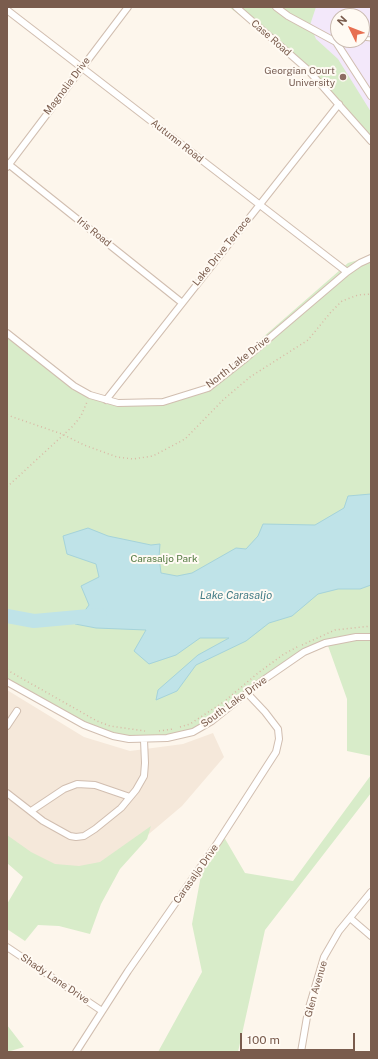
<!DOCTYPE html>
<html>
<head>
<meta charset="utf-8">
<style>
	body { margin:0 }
	#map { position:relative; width:378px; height:1059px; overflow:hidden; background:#fdf6ec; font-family:"Public Sans",sans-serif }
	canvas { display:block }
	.frame { position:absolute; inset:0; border:8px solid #7a5c4d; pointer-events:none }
	.north { position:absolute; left:330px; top:8px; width:40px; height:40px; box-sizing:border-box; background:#fffaf3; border:1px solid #cabbb1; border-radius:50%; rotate:313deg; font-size:11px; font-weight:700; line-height:16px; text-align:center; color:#7a5c4d }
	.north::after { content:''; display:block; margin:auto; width:14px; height:18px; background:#e76f51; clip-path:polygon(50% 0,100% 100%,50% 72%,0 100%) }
	.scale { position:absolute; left:240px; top:1033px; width:115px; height:18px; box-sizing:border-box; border:2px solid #7a5c4d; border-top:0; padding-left:5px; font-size:12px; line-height:14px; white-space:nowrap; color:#7a5c4d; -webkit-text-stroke:3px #fffaf3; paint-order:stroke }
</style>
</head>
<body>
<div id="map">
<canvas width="378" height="1059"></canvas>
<div class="frame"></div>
<div class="north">N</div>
<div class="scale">100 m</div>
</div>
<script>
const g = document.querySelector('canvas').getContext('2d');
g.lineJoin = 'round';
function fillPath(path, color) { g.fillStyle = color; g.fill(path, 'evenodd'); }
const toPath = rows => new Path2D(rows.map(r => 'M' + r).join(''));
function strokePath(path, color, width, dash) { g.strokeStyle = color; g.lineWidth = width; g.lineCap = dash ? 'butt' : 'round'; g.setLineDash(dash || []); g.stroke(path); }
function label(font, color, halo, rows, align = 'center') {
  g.font = font + ' "Public Sans",sans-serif'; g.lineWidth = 4; g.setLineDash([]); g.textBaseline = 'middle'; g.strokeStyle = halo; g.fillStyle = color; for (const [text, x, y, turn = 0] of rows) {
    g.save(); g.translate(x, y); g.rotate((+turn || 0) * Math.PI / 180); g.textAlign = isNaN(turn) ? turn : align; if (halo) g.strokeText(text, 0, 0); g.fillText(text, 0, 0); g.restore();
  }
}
fillPath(toPath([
	[7,690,84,737,130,751,183,744,213,733,224,757,182,806,104,872,56,874,7,841]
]), '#f5e8da');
fillPath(toPath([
	[263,7,371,7,371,141],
	[338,16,362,16,362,40,338,40]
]), '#f3e8fa');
fillPath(toPath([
	[229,7,316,7,310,25,316,39,338,59,371,112,371,145,309,69],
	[371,256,371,756,347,751,347,699,327,643,304,652,193,732,167,738,129,739,84,725,7,682,7,331,78,388,106,400,146,403,207,386,348,263],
	[371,775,371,793,265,930,238,1052,158,1052,202,972,192,924,202,870,224,837,245,873,293,881],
	[151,826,147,839,120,869,101,904,90,934,59,926,38,925,25,941,7,929,7,904,23,877,7,863,7,835,31,852,55,864,79,866,100,862],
	[7,1025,24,1047,7,1052]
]), '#d8ecc9');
const water = toPath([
	[371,494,371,585,360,589,338,589,318,594,292,616,269,623,246,641,196,665,177,691,156,700,158,690,198,655,229,638,200,638,176,655,149,664,134,651,146,630,96,628,75,624,89,605,81,586,99,577,96,564,67,554,63,536,88,528,108,536,151,545,160,544,159,557,161,573,177,576,192,573,236,548,246,549,258,536,263,524,315,525,344,508,348,496,371,494]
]);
fillPath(water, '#bfe3e8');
strokePath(water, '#a5d3da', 1);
strokePath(toPath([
	[7,616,34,621,100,615]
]), '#bfe3e8', 14);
const lane = toPath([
	[362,38,371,39]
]);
const street = toPath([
	[236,7,308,70,371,141],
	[276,7,288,16,336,42,371,96],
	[7,10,347,272],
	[7,163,181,302],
	[7,167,128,7],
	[7,333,74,386,90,395,118,403,163,402,208,388,246,358,347,272,360,263,371,258],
	[106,400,339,104],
	[7,682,84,725,113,736,129,739,167,738,193,732,212,721,262,681,304,652,325,643,356,637,371,637],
	[7,726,17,711],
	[7,793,43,821,70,836,76,837,84,836,95,829,121,808,136,790,144,776,145,763,144,740],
	[31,811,64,789,77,784,95,785,130,797],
	[350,918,371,936],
	[7,947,102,1011],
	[76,1052,128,971,218,842,276,752,279,739,278,729,265,712,248,694],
	[301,1052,308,1011,324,957,339,931,371,892]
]);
strokePath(lane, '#d1beb0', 5);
strokePath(street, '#d1beb0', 8);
strokePath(toPath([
	[7,415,62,434,84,445,117,457,133,459,153,456,185,439,223,400,250,377,308,340,331,312,342,301,358,295,371,294],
	[7,487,73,426,81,416,87,402],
	[302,645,335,630,371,626],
	[7,670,97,721,110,726,145,731],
	[226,700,258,673,284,654,299,646],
	[180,727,190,724,222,703],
	[159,731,173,729]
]), '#d9b8a5', 1.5, [1, 3]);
strokePath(lane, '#fff', 3);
strokePath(street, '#fff', 6);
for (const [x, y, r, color] of [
	[343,77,4,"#8d6e63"]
]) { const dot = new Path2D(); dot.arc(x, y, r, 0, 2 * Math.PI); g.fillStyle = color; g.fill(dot); strokePath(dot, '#fffaf3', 1.5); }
label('10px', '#7a5c4d', '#fffaf3', [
	["Case Road",271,38,41],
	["Magnolia Drive",67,86,-53],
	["Autumn Road",177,141,38],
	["Iris Road",94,232,39],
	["Lake Drive Terrace",222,251,-51],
	["North Lake Drive",238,362,-38],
	["South Lake Drive",234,702,-36],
	["Carasaljo Drive",196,874,-55],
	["Shady Lane Drive",55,979,34],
	["Glen Avenue",316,989,-74]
]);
label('10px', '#785e54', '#fffaf3', [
	["Georgian Court",335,71],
	["University",335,83]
], 'right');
label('10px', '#537a41', '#fffaf3', [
	["Carasaljo Park",164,559]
]);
label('italic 11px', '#437c86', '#fffaf3', [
	["Lake Carasaljo",236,596]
]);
</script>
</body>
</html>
